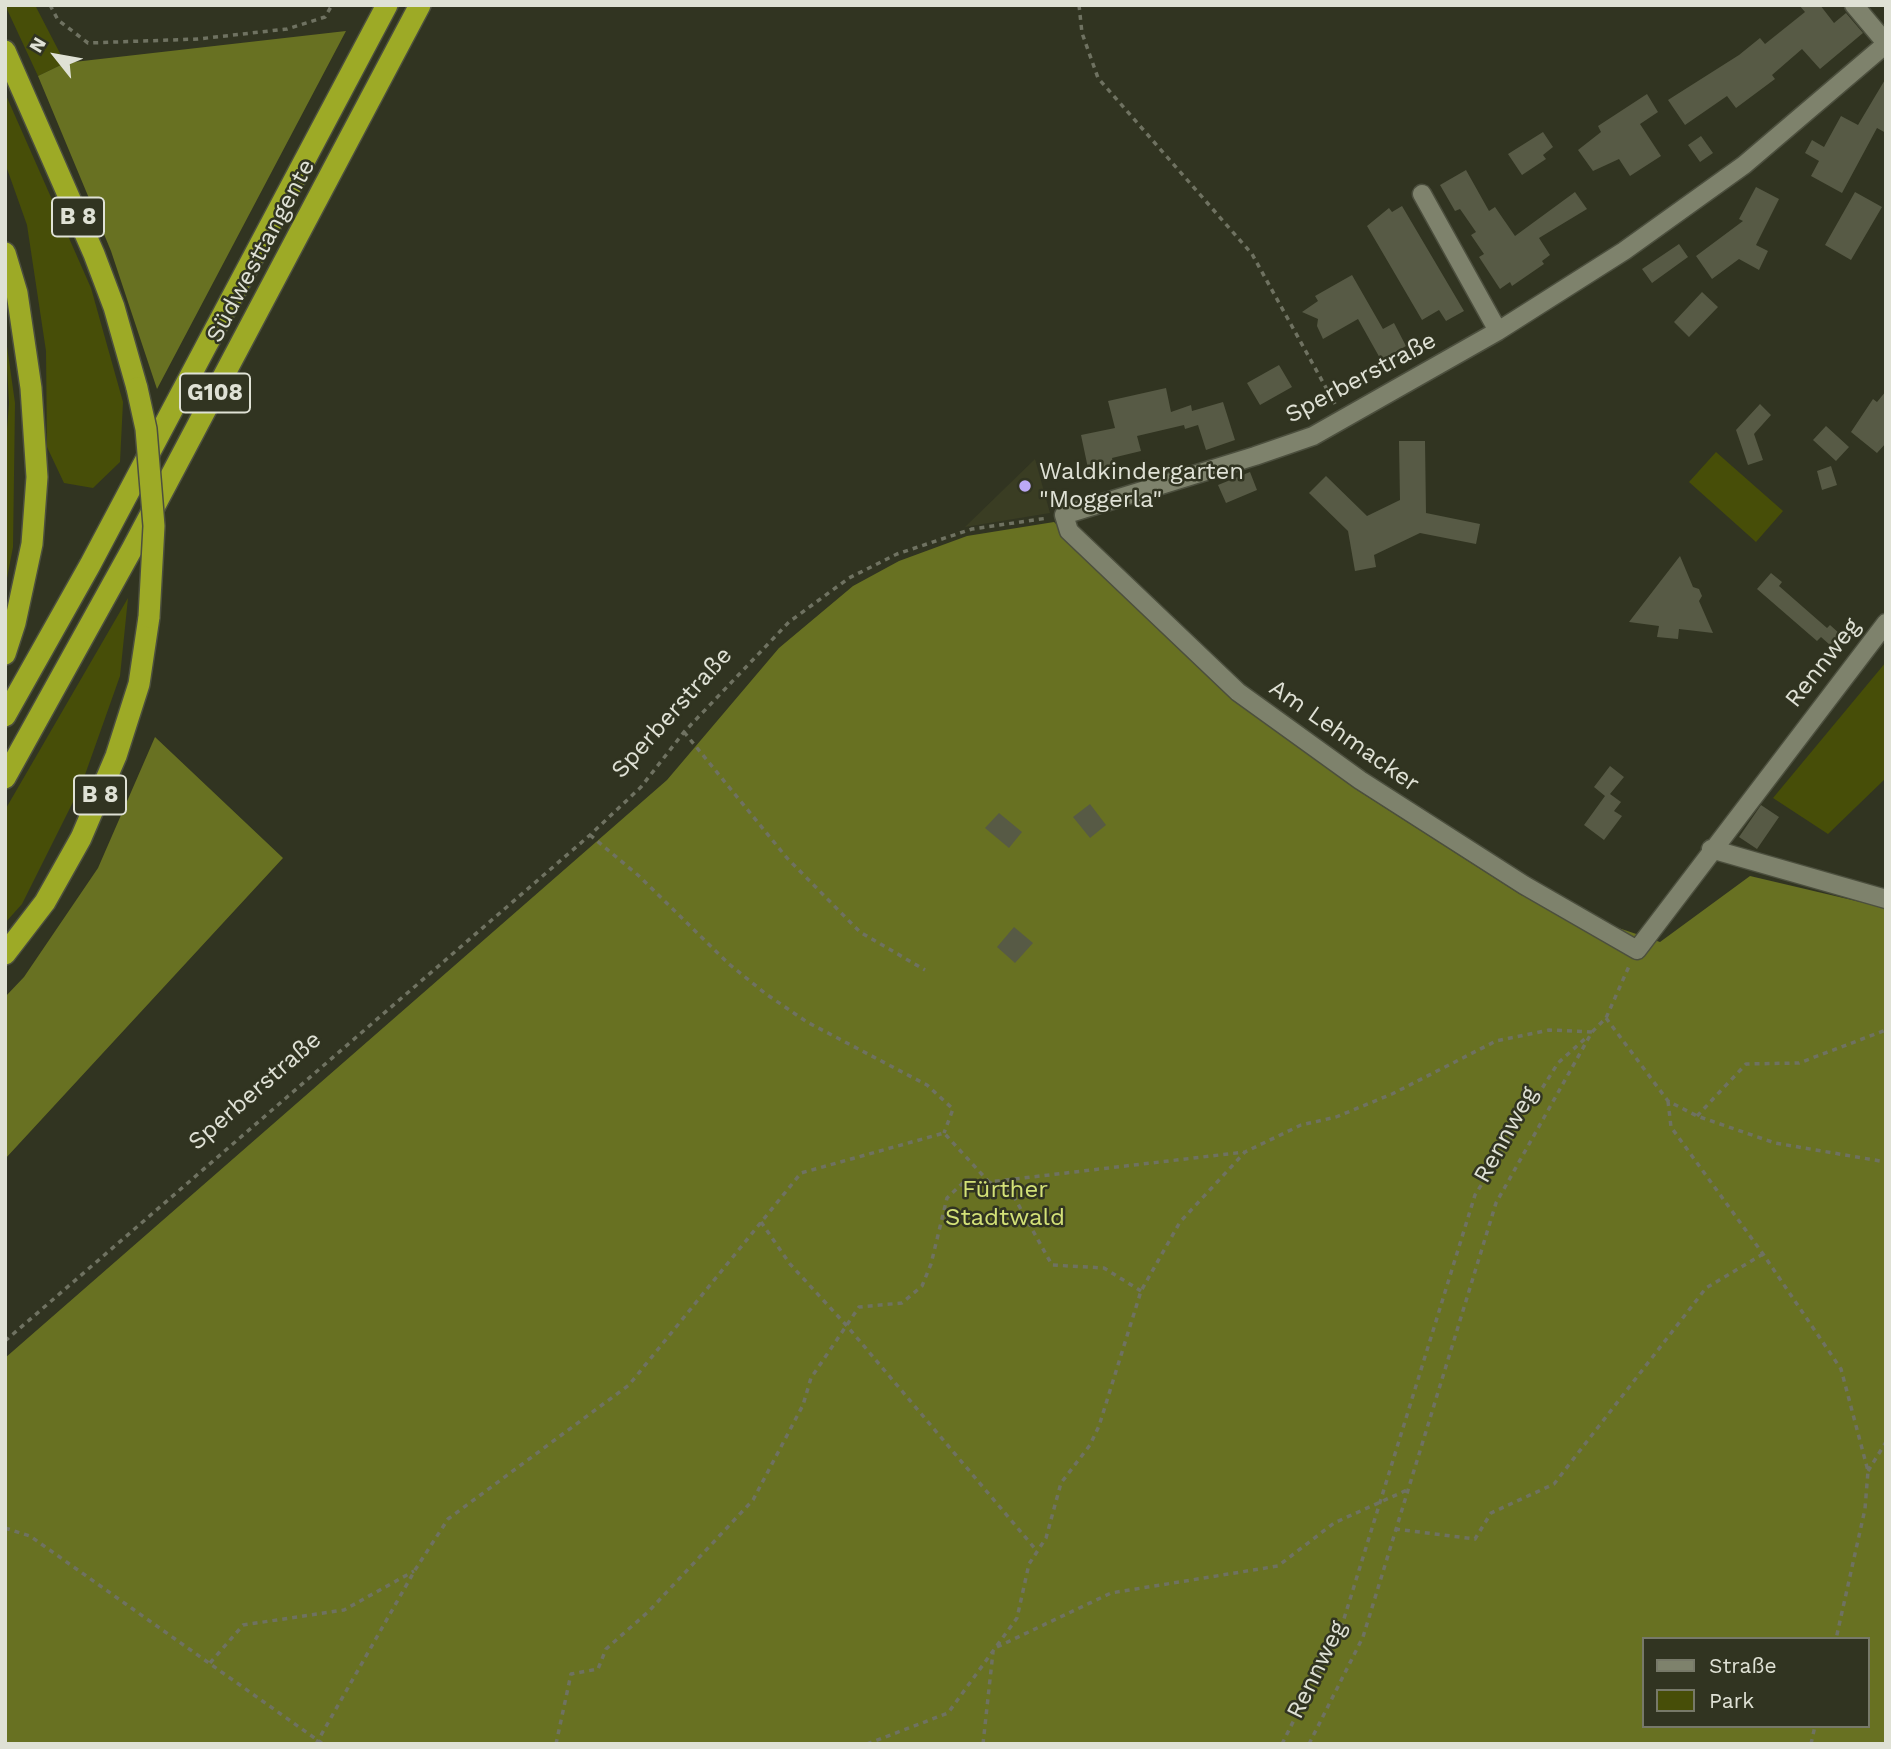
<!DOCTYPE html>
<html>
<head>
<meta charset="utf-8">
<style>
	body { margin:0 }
	#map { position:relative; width:1891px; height:1749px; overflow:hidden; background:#313421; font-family:"Work Sans",sans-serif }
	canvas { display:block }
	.frame { position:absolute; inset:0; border:7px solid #dfe1d5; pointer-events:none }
	.legend { position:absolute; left:1642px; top:1637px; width:228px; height:91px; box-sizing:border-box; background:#313421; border:2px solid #777969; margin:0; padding:9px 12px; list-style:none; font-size:21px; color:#dfe1d5 }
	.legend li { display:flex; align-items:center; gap:14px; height:35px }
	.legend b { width:35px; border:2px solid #777969 }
	.north { position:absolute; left:21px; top:21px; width:70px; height:70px; -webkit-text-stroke:5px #313421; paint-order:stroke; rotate:301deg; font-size:19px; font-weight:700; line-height:28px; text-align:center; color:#dfe1d5 }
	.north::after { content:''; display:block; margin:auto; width:24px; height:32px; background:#dfe1d5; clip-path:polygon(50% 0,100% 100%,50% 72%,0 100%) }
</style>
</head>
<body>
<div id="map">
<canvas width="1891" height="1749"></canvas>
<div class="frame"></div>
<ul class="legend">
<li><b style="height:9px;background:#7e826c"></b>Straße</li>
<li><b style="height:19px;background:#474e08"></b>Park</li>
</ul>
<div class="north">N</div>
</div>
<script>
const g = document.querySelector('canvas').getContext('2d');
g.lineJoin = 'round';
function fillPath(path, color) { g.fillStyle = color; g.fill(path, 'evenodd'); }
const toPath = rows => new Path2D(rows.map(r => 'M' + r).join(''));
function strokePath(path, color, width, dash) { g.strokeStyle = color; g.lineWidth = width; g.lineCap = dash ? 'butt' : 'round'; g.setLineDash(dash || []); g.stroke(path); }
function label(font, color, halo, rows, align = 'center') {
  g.font = font + ' "Work Sans",sans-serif'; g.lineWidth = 5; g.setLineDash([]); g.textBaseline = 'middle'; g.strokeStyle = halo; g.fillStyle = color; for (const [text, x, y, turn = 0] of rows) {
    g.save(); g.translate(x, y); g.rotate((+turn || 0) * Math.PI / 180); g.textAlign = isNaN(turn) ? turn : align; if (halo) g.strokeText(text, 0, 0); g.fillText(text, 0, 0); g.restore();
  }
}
fillPath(toPath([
	[1035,459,1050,513,965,527]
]), '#3a3d23');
fillPath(toPath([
	[5,5,35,5,65,63,38,76],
	[5,93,91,288,123,402,120,462,93,488,64,483,47,447,46,351,27,225,5,163],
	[5,332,15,403,13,547,5,589,5,456,9,403],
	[1716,452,1783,511,1756,542,1689,482],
	[128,598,120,676,81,786,22,904,5,923,5,810],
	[1886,662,1886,778,1828,834,1773,798]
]), '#474e08');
fillPath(toPath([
	[346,31,157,389,111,251,38,76,65,63],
	[1054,522,1258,715,1354,788,1521,895,1660,942,1750,876,1886,908,1886,1744,5,1744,5,1358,667,780,779,648,853,586,899,561,967,536],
	[1644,1639,1868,1639,1868,1726,1644,1726],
	[155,737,283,858,5,1159,5,997,24,977,98,868]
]), '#687122');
fillPath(toPath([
	[1799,5,1820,5,1834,23,1846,13,1863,33,1820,69,1802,49,1772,75,1775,79,1736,108,1727,96,1685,125,1668,100,1739,55,1760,38,1765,44,1805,12],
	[1886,78,1886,133,1877,128,1842,193,1811,176,1819,161,1805,153,1812,140,1824,147,1841,116,1858,125],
	[1647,94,1658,112,1640,124,1661,156,1630,176,1619,159,1593,171,1578,150,1601,132,1598,126],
	[1543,132,1553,147,1543,155,1546,159,1522,175,1508,154],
	[1701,136,1713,153,1700,162,1688,145],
	[1466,170,1489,211,1495,207,1515,236,1575,192,1587,209,1539,238,1550,255,1542,261,1544,264,1512,286,1510,282,1500,289,1479,257,1484,254,1471,235,1476,232,1460,209,1455,211,1440,185],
	[1756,187,1779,199,1756,245,1768,251,1759,270,1739,259,1712,279,1696,256,1743,221,1739,219],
	[1855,192,1882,207,1851,260,1825,245],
	[1402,206,1464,311,1446,321,1439,310,1422,320,1367,226,1389,208,1392,212],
	[1679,244,1688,257,1652,283,1642,269],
	[1352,275,1383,329,1394,323,1406,346,1381,360,1358,319,1323,339,1317,326,1318,319,1302,312,1318,301,1315,296],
	[1702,292,1718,307,1689,337,1674,322],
	[1279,365,1292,387,1260,405,1247,383],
	[1166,388,1171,412,1191,405,1192,411,1223,402,1235,440,1206,450,1198,425,1185,429,1184,425,1137,436,1141,451,1112,458,1114,467,1089,473,1081,435,1115,428,1108,401],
	[1886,391,1886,443,1877,453,1851,432,1873,399,1877,402],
	[1760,404,1771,415,1754,434,1763,460,1748,465,1736,430],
	[1826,426,1849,447,1836,461,1813,440],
	[1399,441,1425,441,1426,513,1480,524,1476,544,1420,533,1374,555,1376,567,1355,571,1348,531,1309,493,1326,476,1367,516,1400,500],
	[1831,466,1837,485,1822,490,1817,471],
	[1250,472,1257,490,1226,503,1218,485],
	[1680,556,1693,587,1699,589,1702,596,1699,601,1713,633,1679,629,1678,639,1657,637,1659,626,1629,622],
	[1771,573,1782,582,1779,586,1827,628,1830,625,1840,634,1830,645,1821,637,1817,641,1757,589],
	[1610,766,1624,777,1610,794,1621,802,1614,811,1622,816,1604,840,1584,825,1605,796,1594,787],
	[1090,804,1106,825,1090,838,1073,817],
	[1761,805,1779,817,1757,849,1739,837],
	[999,813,1022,832,1009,848,985,828],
	[1014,927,1033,943,1015,963,997,947]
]), '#575a45');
const minor = toPath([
	[1854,5,1886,43],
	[1886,44,1744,165,1624,251,1498,331,1313,436,1255,456,1064,515,1069,531,1238,692,1360,780,1524,885,1637,950,1886,623],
	[1422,194,1498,331],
	[1711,849,1886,899]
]);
const highway = toPath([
	[5,51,94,254,114,307,137,388],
	[5,253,17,293,31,388,37,477,32,544,15,623,5,654],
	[5,716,90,565,387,5],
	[5,778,132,549,420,5],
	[5,954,45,902,81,838,116,756,139,684,149,617]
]);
strokePath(minor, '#4c4f3e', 21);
strokePath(highway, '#4c4f3e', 24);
strokePath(toPath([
	[50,5,58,20,88,43,198,39,287,29,325,17,332,5],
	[1079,5,1082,33,1098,78,1252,254,1335,404],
	[684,732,787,858,860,932,925,970],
	[590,835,639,876,729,964,766,994,807,1022,927,1085,953,1109,944,1133],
	[1606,1018,1668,1101,1697,1116,1775,1143,1886,1162],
	[1668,1101,1671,1127,1763,1254,1841,1369,1868,1471,1865,1509,1836,1639],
	[1697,1116,1746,1064,1799,1063,1886,1030],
	[761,1222,790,1264,847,1326,1037,1551],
	[5,1341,590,835,641,787,684,732,789,622,849,578,897,554,972,529,1048,518],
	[1868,1471,1886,1442],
	[5,1528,30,1536,323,1744],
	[1395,1529,1475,1539,1491,1513,1554,1484,1706,1288,1763,1254],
	[997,1647,1111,1593,1278,1566,1334,1523,1407,1490],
	[210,1663,243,1625,344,1610,414,1571],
	[316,1744,415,1570,448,1519,629,1385,801,1173,944,1133,989,1182,1245,1152],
	[556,1744,571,1674,598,1669,606,1649,648,1612,753,1500,803,1405,811,1378,859,1307,902,1303,922,1286,931,1264,947,1198,966,1180,989,1182,1013,1195,1052,1265,1104,1268,1141,1291],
	[867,1744,948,1713,1017,1618,1029,1564,1046,1538,1061,1483,1090,1445,1099,1426,1141,1291,1180,1222,1245,1152,1301,1125,1336,1117,1392,1094,1496,1041,1549,1030,1592,1032],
	[983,1744,993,1652],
	[1282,1744,1343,1622,1475,1195,1558,1063,1588,1036],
	[1309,1744,1363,1637,1496,1203,1592,1032,1606,1018,1630,964],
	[1811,1744,1815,1726]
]), '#6f7261', 3.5, [5, 5]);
strokePath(minor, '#7e826c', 18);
strokePath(highway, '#9daa26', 21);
const highwayBridge = toPath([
	[137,388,146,429,154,526,149,617]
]);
strokePath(highwayBridge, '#4c4f3e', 24, []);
strokePath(highwayBridge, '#9daa26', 21);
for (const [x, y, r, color] of [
	[1025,486,7,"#bca9f5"]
]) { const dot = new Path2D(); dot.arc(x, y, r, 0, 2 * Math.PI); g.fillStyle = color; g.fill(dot); strokePath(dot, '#313421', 2.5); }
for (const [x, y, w] of [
	[78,217,52],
	[215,393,70],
	[100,795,52]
]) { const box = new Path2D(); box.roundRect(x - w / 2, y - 19.5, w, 39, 5); g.fillStyle = '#313421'; g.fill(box); strokePath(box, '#dfe1d5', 2); }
label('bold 23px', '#dfe1d5', null, [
	["B 8",78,217],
	["G108",215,393],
	["B 8",100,795]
]);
label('24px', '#dfe1d5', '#313421', [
	["Südwesttangente",261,251,-62],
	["Sperberstraße",1361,378,-28],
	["Rennweg",1823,663,-52],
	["Sperberstraße",672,713,-48],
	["Am Lehmacker",1344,736,35],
	["Sperberstraße",255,1091,-41],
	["Rennweg",1506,1135,-61],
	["Rennweg",1317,1670,-64]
]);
label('24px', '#dfe1d5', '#313421', [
	["Waldkindergarten",1039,472],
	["\"Moggerla\"",1039,500]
], 'left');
label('24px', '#d3e177', '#313421', [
	["Fürther",1005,1190],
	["Stadtwald",1005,1218]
]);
</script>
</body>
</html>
